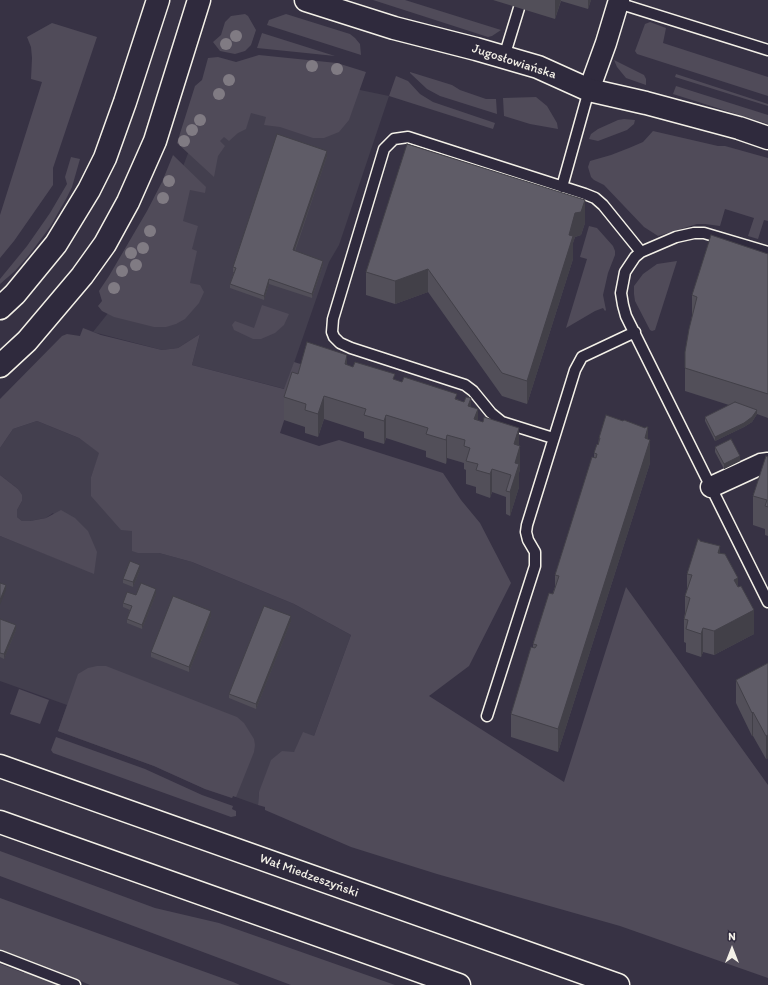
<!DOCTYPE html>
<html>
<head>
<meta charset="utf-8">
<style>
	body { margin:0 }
	#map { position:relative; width:768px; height:985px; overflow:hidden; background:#373244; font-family:Itim,sans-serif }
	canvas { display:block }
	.north { position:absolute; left:712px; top:929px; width:40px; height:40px; -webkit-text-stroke:3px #2f2a3d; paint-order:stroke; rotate:0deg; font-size:11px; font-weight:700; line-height:16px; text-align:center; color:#f4f1e8 }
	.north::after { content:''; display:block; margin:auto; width:14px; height:18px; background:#f4f1e8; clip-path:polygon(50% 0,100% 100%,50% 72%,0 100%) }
</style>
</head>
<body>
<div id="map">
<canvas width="768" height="985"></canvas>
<div class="north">N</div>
</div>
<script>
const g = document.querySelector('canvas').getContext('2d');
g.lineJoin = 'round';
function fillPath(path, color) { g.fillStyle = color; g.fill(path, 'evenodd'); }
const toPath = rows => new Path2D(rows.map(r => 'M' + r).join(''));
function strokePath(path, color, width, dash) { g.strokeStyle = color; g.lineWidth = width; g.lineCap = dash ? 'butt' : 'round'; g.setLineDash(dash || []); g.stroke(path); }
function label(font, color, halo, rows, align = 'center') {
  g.font = font + ' Itim,sans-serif'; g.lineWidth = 3; g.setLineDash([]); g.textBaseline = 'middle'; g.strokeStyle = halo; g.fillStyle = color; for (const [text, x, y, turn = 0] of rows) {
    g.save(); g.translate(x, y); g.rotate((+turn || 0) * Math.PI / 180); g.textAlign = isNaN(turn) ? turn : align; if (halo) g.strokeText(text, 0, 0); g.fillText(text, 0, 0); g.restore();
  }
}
fillPath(toPath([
	[261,58,360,90,389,96,339,245,329,262,285,389,192,365,200,334,178,348,162,350,93,332,144,268,192,143],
	[37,421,79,438,100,453,91,477,149,552,159,553,192,562,294,604,351,635,314,736,294,752,259,792,258,805,233,796,232,798,205,789,154,766,58,731,67,705,0,681,0,536,94,573,53,513,46,518,30,521,22,521,17,517,17,510,22,501,18,489,0,475,0,448,13,429]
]), '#433f4e');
fillPath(toPath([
	[373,0,405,0,501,30,492,36,488,37],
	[245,14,248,16,256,30,251,45,245,51,235,54,220,51,213,42,221,35,225,22,231,16],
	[286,14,350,34,355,38,360,44,361,55,267,25,269,20],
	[650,22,666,28,663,43,768,77,768,96,637,54,635,51,645,24],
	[52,23,97,37,53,168,53,185,14,241,0,258,0,215,42,82,31,79,32,58,31,47,27,37],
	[262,33,335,56,257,48],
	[259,55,337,63,366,72,349,120,339,132,324,138,313,138,280,127,264,125,266,117,251,113,246,129,238,133,229,141,224,137,220,141,225,146,218,156,214,177,177,143,195,86,202,80,208,58,218,57,236,62],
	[614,60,644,75,646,79,646,85,626,78,617,67],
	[410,72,452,85,460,90,486,99,496,99,497,114,440,96,427,89,410,73],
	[676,74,768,104,768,106,675,77],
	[396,76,408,81,420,94,433,102,495,123,493,129,389,96],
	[676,86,768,115,768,124,673,94],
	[536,97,547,106,557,123,558,129,530,124,504,116,503,98],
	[624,119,635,120,634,124,627,130,598,141,589,139,591,134,598,129,618,120],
	[653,131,718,146,725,146,768,158,768,221,764,220,758,239,748,236,754,218,725,209,720,226,705,224,697,224,658,236,644,227,604,185,594,180,591,177,588,167,590,161,611,155,629,148,643,142],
	[173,155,206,187,205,193,190,190,183,221,198,226,192,249,197,251,190,283,200,285,204,292,199,303,185,319,176,324,166,327,154,327,114,317,102,311,98,306,102,301,99,291,109,276,147,211,162,182],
	[71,157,80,159,72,187,66,199,50,227,29,255,15,271,0,284,0,279,27,246,50,213,67,184,65,177],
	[589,226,597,228,613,246,615,251,615,255,608,273,603,295,606,310,605,311,603,308,595,311,566,328,587,259,580,257],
	[677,261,655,330,652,331,650,330,635,301,634,294,634,286,643,274,657,264],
	[262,305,289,314,284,325,275,333,261,339,253,339,234,330,232,325,235,321,254,328],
	[83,328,101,335,162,350,178,348,200,334,192,365,284,389,294,362,307,366,292,396,280,433,319,446,339,440,443,473,461,500,480,523,511,583,469,666,429,696,564,782,626,587,768,785,768,978,620,926,437,874,351,847,265,810,265,807,258,805,259,792,271,760,282,751,294,752,303,732,314,736,351,635,294,604,192,562,159,553,138,553,132,551,132,531,121,530,91,496,91,477,99,453,79,438,37,421,13,429,0,448,0,399,62,336,67,334,80,336],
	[0,475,18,489,22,495,22,501,17,510,17,517,22,521,30,521,46,518,61,510,75,518,88,531,97,552,94,574,0,536],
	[97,666,106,666,237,717,244,723,254,739,255,745,254,752,236,797,233,796,232,798,205,789,154,766,58,731,78,674,88,668],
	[19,689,49,700,40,724,10,714],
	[56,737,145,769,202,795,233,806,232,809,236,811,236,816,231,817,53,753,51,750],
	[0,851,155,908,219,923,395,985,291,985,0,876],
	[0,898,233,982,240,985,90,985,76,979,74,985,0,985,0,964,24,973,26,960,0,949]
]), '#504b59');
const lane = toPath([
	[618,3,768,50],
	[504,57,519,8],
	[562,187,589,90],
	[768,252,704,233,694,233,676,237,641,252,635,257,625,272,621,293,623,305,626,316,768,602],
	[553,438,502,422,491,413,473,391,465,385,351,348,340,343,334,337,332,332,333,319,384,149,394,139,408,137,585,194,595,198,603,205,641,252],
	[487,716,535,566,535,552,528,540,526,532,527,525,575,370,582,357,635,332],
	[0,956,75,985]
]);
const street = toPath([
	[589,90,606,43,619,0],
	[711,487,761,464,768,463]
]);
const secondary = toPath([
	[306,0,394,28,476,49,538,67,589,90,646,103,739,128,768,138],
	[0,308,15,294,56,244,89,190,105,158,125,102,158,0],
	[0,366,27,341,82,276,105,244,128,202,155,141,199,0],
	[0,766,618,985],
	[0,822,459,985]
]);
strokePath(lane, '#f4f1e8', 13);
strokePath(street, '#f4f1e8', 23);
strokePath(secondary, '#f4f1e8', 25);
strokePath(lane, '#2f2a3d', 10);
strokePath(street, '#2f2a3d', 20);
strokePath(secondary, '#2f2a3d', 22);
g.fillStyle = '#807b83';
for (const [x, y] of [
	[236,36],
	[226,44],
	[312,66],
	[337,69],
	[229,80],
	[219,94],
	[200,120],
	[192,130],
	[184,141],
	[169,181],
	[163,198],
	[150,231],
	[143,248],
	[131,253],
	[136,265],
	[122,271],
	[114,288]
]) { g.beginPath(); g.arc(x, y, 6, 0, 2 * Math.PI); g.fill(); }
fillPath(toPath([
	[493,0,591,0,588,9,561,1,555,19],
	[327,156,295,251,323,265,312,298,269,284,264,300,230,288,230,284,234,272,233,272,233,267],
	[585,223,581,235,575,237,573,243,573,259,527,404,502,396,428,292,395,304,366,295,366,272],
	[768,254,768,418,757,414,752,422,744,427,715,441,705,421,705,417,729,405,685,391,685,368,692,316,692,295],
	[347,365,457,399,471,407,478,420,519,445,520,469,519,473,519,487,510,516,506,514,506,497,492,492,490,498,476,493,476,487,466,484,466,470,464,469,464,463,447,458,446,464,426,457,426,451,386,438,384,444,364,438,364,432,324,419,318,437,305,433,305,427,284,420,284,397,298,374],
	[599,438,648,439,650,463,558,752,511,737,511,714,533,648,533,644,555,587,555,575,594,458,594,453,598,445],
	[715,447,740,461,724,469,715,452],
	[768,457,768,536,765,535,765,529,753,525,753,496],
	[700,541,720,553,738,586,754,634,714,655,703,652,701,657,686,652,686,643,684,642,684,619,685,613,685,596,687,590,687,574],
	[140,570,133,587,123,583,123,579],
	[156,594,142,629,127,623,127,619,130,610,123,607,123,603,136,595],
	[211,616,189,672,151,657,151,652],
	[0,619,16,630,4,659,0,657],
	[291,621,256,709,229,698,229,694],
	[768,663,768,758,766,759,753,736,752,736,736,703,736,680]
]), '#524f59');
fillPath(toPath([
	[555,0,561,0,555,19],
	[588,0,591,0,588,9],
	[327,151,327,156,293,255,293,250],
	[585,200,585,223,581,235,575,237,573,243,573,259,527,404,527,381,569,235,575,213],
	[323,261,323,265,312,298,312,294],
	[428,269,428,292,395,304,395,281],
	[269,279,269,284,264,300,264,296],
	[347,355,347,378,345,364],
	[324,396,324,419,318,437,318,414],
	[471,398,471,422,468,406],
	[478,409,478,432,474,419],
	[757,410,757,414,752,422,744,427,715,441,715,437],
	[386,415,386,438,384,444,384,421],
	[648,427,648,445,650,440,650,463,558,752,558,729],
	[519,428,519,448,520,446,520,469,519,473,519,487,510,516,510,492,514,444],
	[447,435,447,458,446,464,446,440],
	[740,456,740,461,724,469,724,464],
	[492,469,492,492,490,498,490,474],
	[720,546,720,569,718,553],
	[140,565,140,570,133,587,133,582],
	[738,578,738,602,734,580],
	[6,585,6,590,0,605,0,600],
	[156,589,156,594,142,629,142,625],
	[754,610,754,634,714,655,714,631],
	[211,611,211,616,189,672,189,667],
	[291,616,291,621,256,709,256,704],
	[16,625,16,630,4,659,4,654],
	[703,628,703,652,701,657,701,634],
	[753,712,753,736,752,736,752,713],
	[768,735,768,758,766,759,766,736]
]), '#424048');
const building = toPath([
	[277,134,327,151,293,250,323,261,312,294,269,279,264,296,230,284,236,268,233,267,277,134],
	[407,144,585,200,581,212,575,213,569,235,573,236,527,381,502,373,428,269,395,281,366,272,407,144],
	[711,235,768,254,768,394,685,368,685,352,689,329,697,297,692,295,711,235],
	[307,342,347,355,345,364,353,367,355,362,395,374,393,379,402,382,404,377,457,394,455,399,464,402,466,397,471,398,468,406,478,409,474,419,483,422,484,417,519,428,514,444,520,446,515,463,519,464,510,492,506,491,511,475,492,469,490,474,476,470,478,464,466,461,470,448,464,446,465,440,447,435,446,440,426,434,428,428,386,415,384,421,364,415,366,409,324,396,318,414,305,410,306,404,284,397,292,372,298,374,307,342],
	[735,402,757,410,752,417,744,423,715,437,705,417,735,402],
	[606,415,623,421,624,420,645,428,646,427,648,427,645,438,650,440,558,729,511,714,531,647,535,648,537,645,533,644,549,593,553,594,559,576,555,575,592,457,596,458,597,454,594,453,597,444,598,445,600,438,599,438,606,415],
	[731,439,740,456,724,464,715,447,731,439],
	[766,456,768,457,768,507,765,506,767,500,753,496,766,456],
	[698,539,700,540,700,541,720,546,718,553,725,554,738,578,734,580,738,587,741,586,754,610,714,631,703,628,701,634,686,629,688,620,684,619,690,598,685,596,692,575,687,574,698,539],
	[130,561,140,565,133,582,123,579,130,561],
	[0,583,6,585,0,600,0,583],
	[141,583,156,589,142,625,127,619,132,606,123,603,127,592,136,595,141,583],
	[173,596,211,611,189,667,151,652,173,596],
	[264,606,291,616,256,704,229,694,264,606],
	[0,619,16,625,4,654,0,653,0,619],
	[768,663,768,735,766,736,753,712,752,713,736,680,768,663]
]);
fillPath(building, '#5f5c67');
strokePath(building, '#424048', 1);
label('13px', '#f4f1e8', '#2f2a3d', [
	["Jugosłowiańska",514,62,18],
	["Wał Miedzeszyński",309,876,20]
]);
</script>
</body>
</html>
